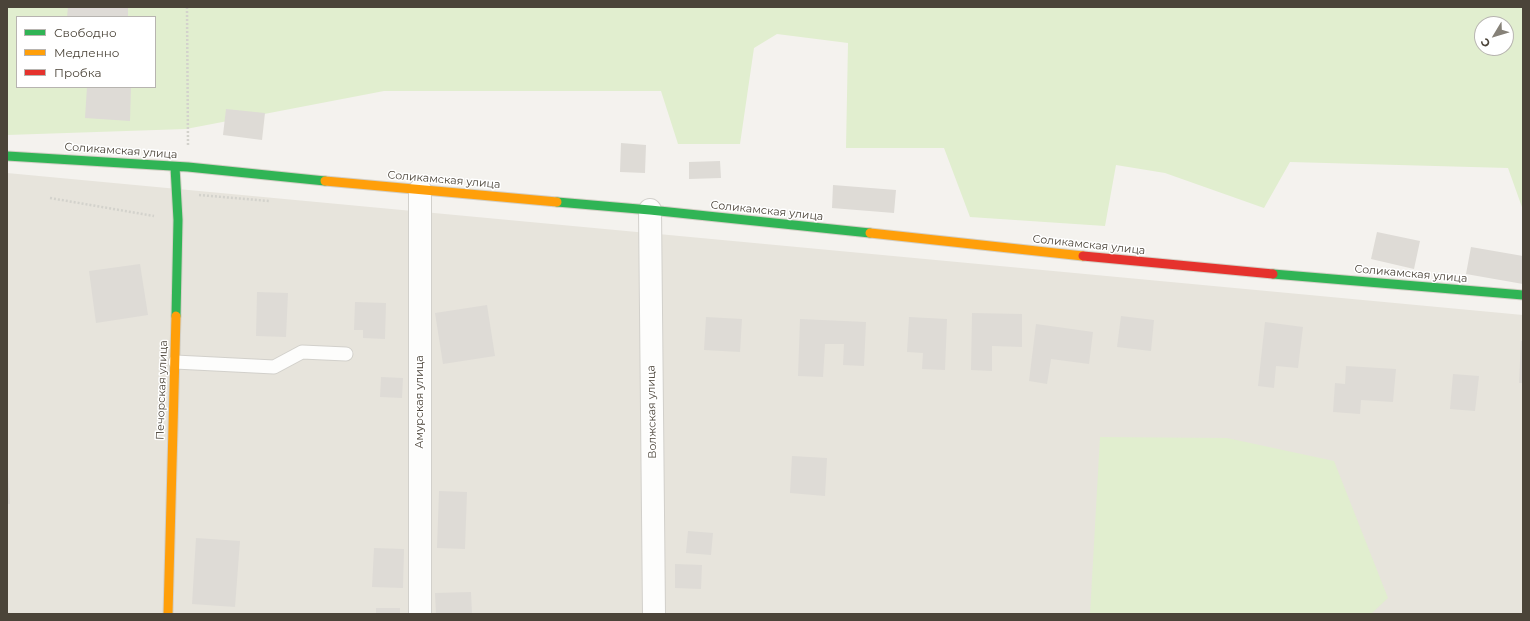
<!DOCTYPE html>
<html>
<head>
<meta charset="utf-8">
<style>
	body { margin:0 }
	#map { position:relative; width:1530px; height:621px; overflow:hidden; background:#f4f2ee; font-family:Montserrat,sans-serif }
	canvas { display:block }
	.frame { position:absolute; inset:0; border:8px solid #4b4439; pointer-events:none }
	.legend { position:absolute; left:16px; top:16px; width:140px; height:72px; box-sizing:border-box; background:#fff; border:1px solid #b7b4b0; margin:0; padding:5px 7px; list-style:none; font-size:12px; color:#4b4439 }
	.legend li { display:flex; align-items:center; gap:8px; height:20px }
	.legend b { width:20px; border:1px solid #b7b4b0 }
	.north { position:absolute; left:1474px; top:16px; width:40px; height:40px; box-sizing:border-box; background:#fff; border:1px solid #b7b4b0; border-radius:50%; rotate:232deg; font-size:11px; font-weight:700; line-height:16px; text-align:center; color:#4b4439 }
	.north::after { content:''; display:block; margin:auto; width:14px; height:18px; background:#868178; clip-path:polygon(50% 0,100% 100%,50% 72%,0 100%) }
</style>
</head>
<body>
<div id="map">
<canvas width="1530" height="621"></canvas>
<div class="frame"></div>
<ul class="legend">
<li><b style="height:5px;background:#30b455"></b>Свободно</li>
<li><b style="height:5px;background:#ff9f0a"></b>Медленно</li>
<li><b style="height:5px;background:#e5322d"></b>Пробка</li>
</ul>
<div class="north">С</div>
</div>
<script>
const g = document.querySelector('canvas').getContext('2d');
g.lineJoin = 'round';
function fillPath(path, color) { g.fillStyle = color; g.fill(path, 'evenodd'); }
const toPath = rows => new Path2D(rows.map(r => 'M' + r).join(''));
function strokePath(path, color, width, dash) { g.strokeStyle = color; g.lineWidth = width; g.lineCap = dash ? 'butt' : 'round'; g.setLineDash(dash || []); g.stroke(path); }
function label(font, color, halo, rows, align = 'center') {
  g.font = font + ' Montserrat,sans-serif'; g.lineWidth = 3; g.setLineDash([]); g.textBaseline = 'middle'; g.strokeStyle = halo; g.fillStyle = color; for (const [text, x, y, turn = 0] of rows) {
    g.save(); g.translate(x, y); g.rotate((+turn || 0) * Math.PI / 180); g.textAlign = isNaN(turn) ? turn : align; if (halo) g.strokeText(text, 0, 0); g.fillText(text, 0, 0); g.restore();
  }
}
fillPath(toPath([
	[7,173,1523,315,1523,614,7,614]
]), '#e7e4dc');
fillPath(toPath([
	[7,7,1523,7,1523,210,1508,168,1290,162,1264,208,1165,173,1116,165,1105,226,970,217,944,148,846,148,848,43,777,34,754,48,740,144,678,144,661,91,384,91,186,129,7,135],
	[17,17,155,17,155,87,17,87],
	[1482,24,1506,24,1506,48,1482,48],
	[1100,437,1227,438,1334,461,1388,598,1371,614,1090,614]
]), '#e1eecf');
fillPath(toPath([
	[68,7,128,7,128,17,67,17],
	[87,87,131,87,130,121,85,118],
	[226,109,265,113,262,140,223,135],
	[621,143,646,145,645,173,620,172],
	[720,161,721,178,689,179,689,162],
	[833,185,896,190,894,213,832,208],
	[1377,232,1420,241,1414,269,1371,259],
	[1471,247,1523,256,1523,284,1466,274],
	[140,264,148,315,96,323,89,271],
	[257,292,288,293,286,337,256,336],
	[355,302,386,303,385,339,363,338,363,330,354,330],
	[487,305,495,356,443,364,435,313],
	[972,313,1022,314,1022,347,992,346,992,371,971,370],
	[1121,316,1154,320,1151,351,1117,347],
	[706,317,742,319,740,352,704,350],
	[909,317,947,319,945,370,922,369,923,353,907,352],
	[800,319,866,322,864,366,843,365,844,344,825,344,823,377,798,376],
	[1265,322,1303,327,1298,368,1276,366,1274,388,1258,386],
	[1036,324,1093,332,1089,364,1051,359,1047,384,1029,381],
	[1521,341,1523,341,1523,383,1519,383],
	[1346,366,1396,369,1393,402,1361,400,1360,414,1333,412,1335,383,1345,384],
	[1453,374,1479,376,1475,411,1450,409],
	[381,377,403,378,402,398,380,397],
	[792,456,827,458,825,496,790,493],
	[7,473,8,473,10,504,7,504],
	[439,491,467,492,465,549,437,548],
	[688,531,713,533,711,555,686,553],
	[196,538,240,541,235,607,192,604],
	[374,548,404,549,403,588,372,587],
	[675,564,702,565,701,589,675,588],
	[471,592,472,614,436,614,435,593],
	[376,608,400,608,400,614,376,614]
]), '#dedbd6');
const lane = toPath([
	[175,362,274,367,302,352,346,354]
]);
const street = toPath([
	[650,210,654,614],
	[420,614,420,190]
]);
const fast = toPath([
	[7,156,188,167,325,181],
	[175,167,178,220,176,316],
	[557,202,650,210,870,233],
	[1273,274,1523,295]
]);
const slow = toPath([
	[325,181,557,202],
	[870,233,1083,256],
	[168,614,176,316]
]);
const jam = toPath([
	[1083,256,1273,274]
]);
strokePath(lane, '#d2d0cb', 15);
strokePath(street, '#d2d0cb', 24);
strokePath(fast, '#d3cfc5', 11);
strokePath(slow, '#d3cfc5', 11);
strokePath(jam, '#d3cfc5', 11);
strokePath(toPath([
	[187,7,188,145],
	[199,195,269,201],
	[50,198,154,216]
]), '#d3d2cc', 2.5, [2, 2]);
strokePath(lane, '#fdfdfc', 13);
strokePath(street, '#fdfdfc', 22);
strokePath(fast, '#30b455', 9);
strokePath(slow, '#ff9f0a', 9);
strokePath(jam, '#e5322d', 9);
label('11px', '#4b4439', '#fff', [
	["Соликамская улица",121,151,4],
	["Соликамская улица",444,180,5],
	["Соликамская улица",767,211,6],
	["Соликамская улица",1089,245,6],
	["Соликамская улица",1411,274,5],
	["Печорская улица",162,390,-88],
	["Амурская улица",420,402,-90],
	["Волжская улица",652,412,-91]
]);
</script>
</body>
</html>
